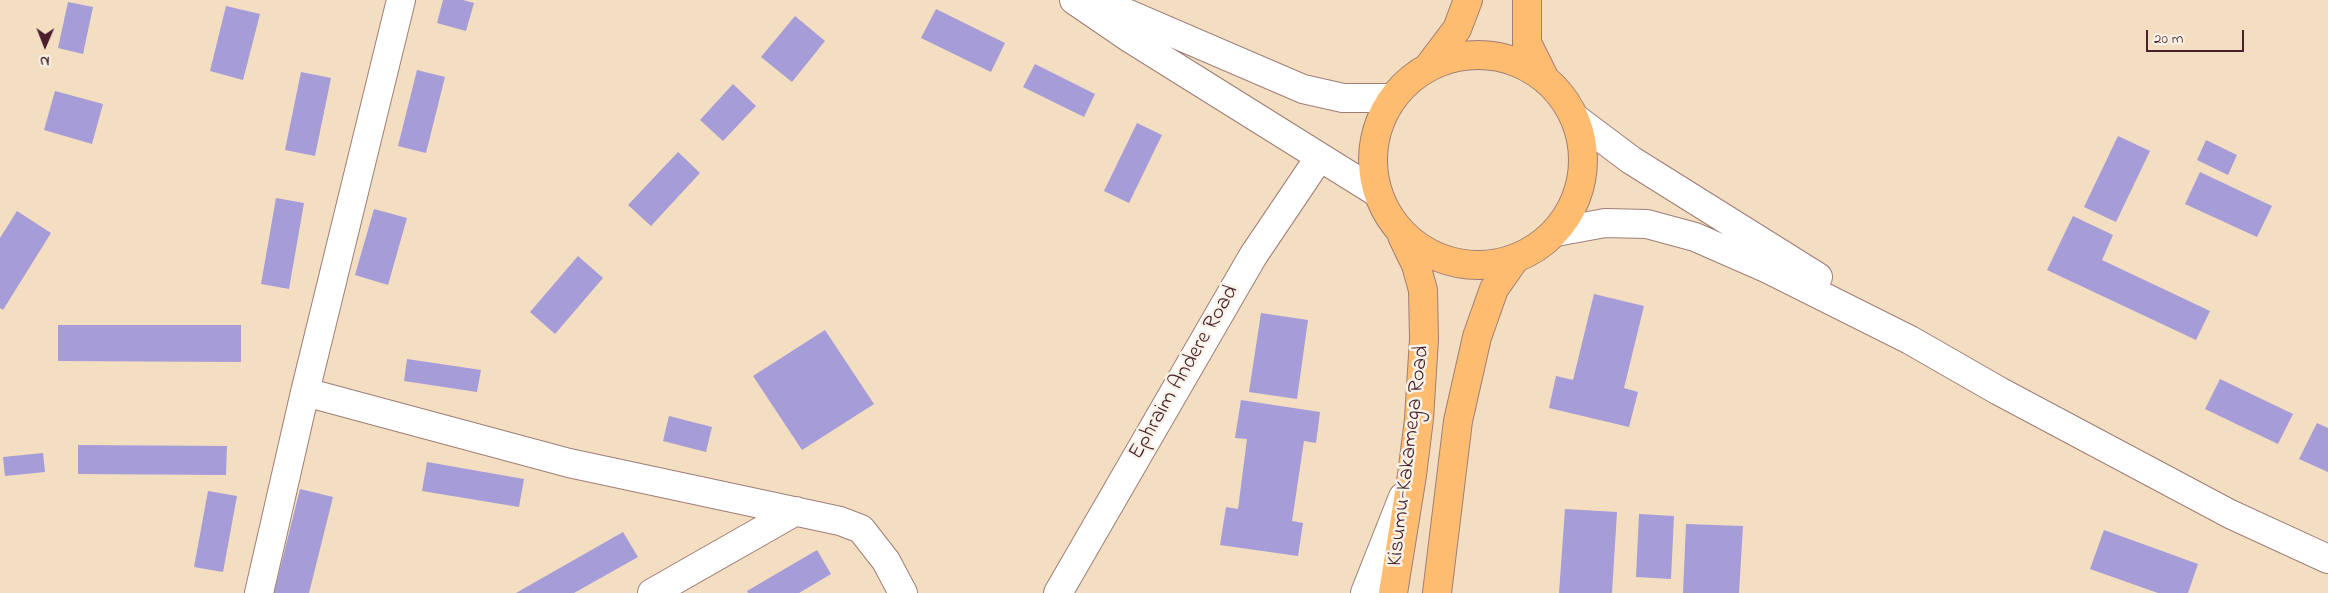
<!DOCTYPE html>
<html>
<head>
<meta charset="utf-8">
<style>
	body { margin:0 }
	#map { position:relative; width:2328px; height:593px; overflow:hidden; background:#f3dec2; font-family:"Indie Flower",sans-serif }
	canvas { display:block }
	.north { position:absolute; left:20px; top:20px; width:50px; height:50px; -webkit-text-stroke:4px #f7f3e8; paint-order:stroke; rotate:181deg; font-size:14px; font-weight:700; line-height:20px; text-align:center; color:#4a1f2b }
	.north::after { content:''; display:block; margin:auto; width:18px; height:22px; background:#4a1f2b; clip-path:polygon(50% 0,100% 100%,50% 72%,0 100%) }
	.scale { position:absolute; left:2146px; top:30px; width:98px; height:22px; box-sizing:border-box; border:2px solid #4a1f2b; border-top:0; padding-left:6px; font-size:15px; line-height:18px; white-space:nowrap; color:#4a1f2b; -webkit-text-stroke:4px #f7f3e8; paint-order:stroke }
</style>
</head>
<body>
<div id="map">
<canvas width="2328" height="593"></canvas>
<div class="north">N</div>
<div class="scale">20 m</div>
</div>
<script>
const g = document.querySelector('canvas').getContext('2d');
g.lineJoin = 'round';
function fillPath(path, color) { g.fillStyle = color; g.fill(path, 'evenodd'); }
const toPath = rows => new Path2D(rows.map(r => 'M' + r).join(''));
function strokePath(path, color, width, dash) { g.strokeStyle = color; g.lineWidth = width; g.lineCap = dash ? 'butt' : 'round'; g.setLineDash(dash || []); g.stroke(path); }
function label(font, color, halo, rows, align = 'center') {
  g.font = font + ' "Indie Flower",sans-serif'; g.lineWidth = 5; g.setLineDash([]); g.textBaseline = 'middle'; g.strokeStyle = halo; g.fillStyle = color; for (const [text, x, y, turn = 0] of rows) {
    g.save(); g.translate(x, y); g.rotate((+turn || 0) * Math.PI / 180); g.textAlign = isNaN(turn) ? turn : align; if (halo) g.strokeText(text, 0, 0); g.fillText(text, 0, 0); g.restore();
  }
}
fillPath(toPath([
	[443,0,463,0,474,3,466,31,437,23],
	[68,2,93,7,83,54,58,48],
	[226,6,260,14,243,80,210,71],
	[936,9,1005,43,991,72,921,38],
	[795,16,825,41,792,82,761,57],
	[1035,64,1095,94,1084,117,1023,87],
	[417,70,445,77,426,153,398,146],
	[301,72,331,78,315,156,285,150],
	[733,84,756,106,723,141,700,120],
	[55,91,103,104,92,144,44,130],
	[1137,123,1162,135,1129,203,1104,191],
	[2118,136,2150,151,2116,222,2084,207],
	[2206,140,2237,155,2228,175,2197,160],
	[678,152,700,173,651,226,628,205],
	[2200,172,2272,206,2257,237,2185,204],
	[276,198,304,203,289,289,261,284],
	[374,209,407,218,388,285,355,275],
	[17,211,51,233,3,310,0,308,0,238],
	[2073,216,2113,235,2102,260,2210,311,2196,340,2047,270],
	[578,256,603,278,555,334,530,312],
	[1594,294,1644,306,1624,388,1638,392,1629,427,1549,408,1556,376,1573,380],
	[1261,313,1308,320,1297,399,1249,392],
	[58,325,241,325,241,362,58,361],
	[825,330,874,404,802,450,753,376],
	[407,359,481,370,477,392,404,381],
	[2220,379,2293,414,2278,444,2205,409],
	[1241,400,1320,412,1316,443,1304,441,1292,521,1303,523,1298,556,1220,545,1226,507,1238,509,1247,439,1235,438],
	[669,416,712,427,706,452,663,441],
	[2317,423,2328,428,2328,472,2299,459],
	[78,445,227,446,226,475,78,474],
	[43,453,45,472,5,476,3,457],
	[427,462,524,479,519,507,422,491],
	[300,489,333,497,309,593,274,593],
	[208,491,237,496,223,572,194,567],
	[1565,509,1617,512,1612,593,1559,593],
	[1639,514,1674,516,1671,579,1636,577],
	[1686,524,1743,526,1739,593,1683,593],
	[2104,530,2198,564,2188,593,2158,593,2090,569],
	[623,532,638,557,574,593,516,593],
	[817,550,831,574,799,593,748,593,747,591]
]), '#a59cd8');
const street = toPath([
	[1074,0,1131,39,1376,192],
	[1096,0,1303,89,1343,98,1392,98],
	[1575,118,1631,160,1818,277],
	[1556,232,1605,223,1647,224,1695,237,1768,269,1910,340,1999,391,2230,514,2328,559],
	[305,392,569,463,840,521,861,529,886,561,903,593],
	[259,593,305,392,401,0],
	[652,593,796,511],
	[1058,593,1253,256,1319,158],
	[1365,593,1403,497]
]);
const highway = toPath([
	[1527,0,1527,43,1545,79],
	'1373 160a105 105 0 1 1 210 0a105 105 0 1 1-210 0Z',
	[1429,66,1457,29,1468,0],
	[1393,593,1412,475,1419,419,1424,339,1423,290,1416,265,1402,236],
	[1437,593,1458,421,1477,337,1494,289,1515,259]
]);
strokePath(street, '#9e7e76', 30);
strokePath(highway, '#9e7e76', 30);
strokePath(street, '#fff', 28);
strokePath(highway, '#febc70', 28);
label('22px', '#4a1f2b', '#f7f3e8', [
	["Ephraim Andere Road",1185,373,-60],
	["Kisumu-Kakamega Road",1410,456,-83]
]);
</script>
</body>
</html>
